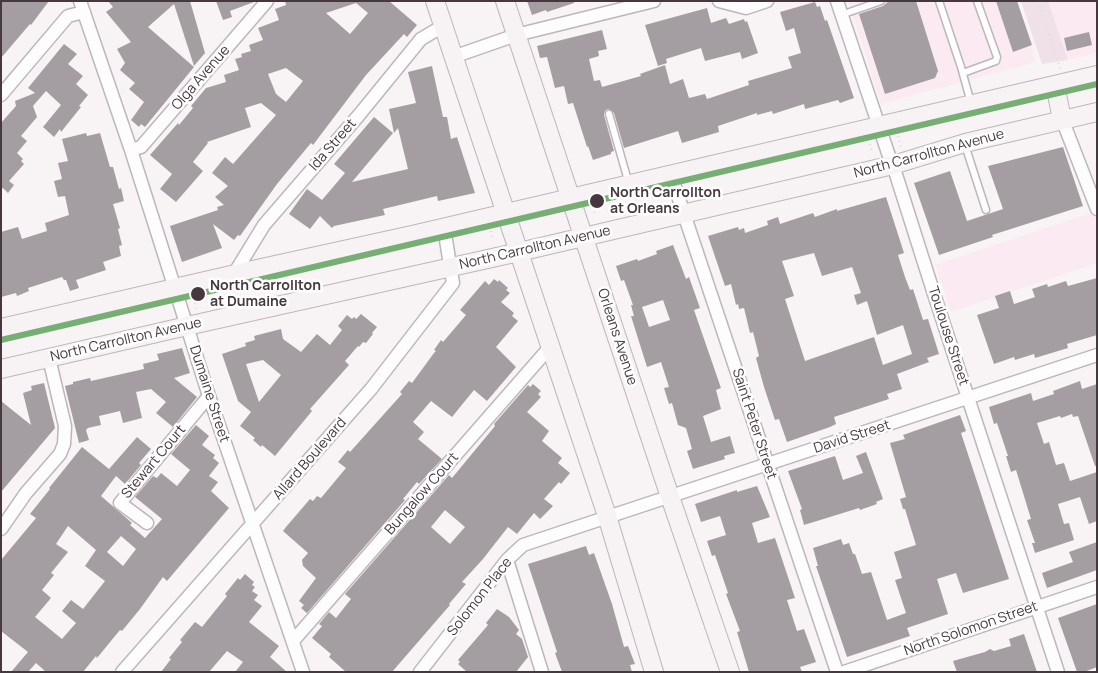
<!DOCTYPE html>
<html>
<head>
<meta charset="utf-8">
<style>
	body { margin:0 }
	#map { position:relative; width:1098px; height:673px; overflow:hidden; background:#f8f4f6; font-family:Manrope,sans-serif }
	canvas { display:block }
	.frame { position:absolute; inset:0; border:2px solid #47373e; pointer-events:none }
</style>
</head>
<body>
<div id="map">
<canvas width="1098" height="673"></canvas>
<div class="frame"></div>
</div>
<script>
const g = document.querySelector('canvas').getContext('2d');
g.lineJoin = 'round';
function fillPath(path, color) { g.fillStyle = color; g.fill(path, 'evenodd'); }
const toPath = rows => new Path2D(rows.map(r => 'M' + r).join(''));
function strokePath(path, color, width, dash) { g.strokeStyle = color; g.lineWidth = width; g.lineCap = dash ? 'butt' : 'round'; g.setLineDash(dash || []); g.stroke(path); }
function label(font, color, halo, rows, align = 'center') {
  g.font = font + ' Manrope,sans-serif'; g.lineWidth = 5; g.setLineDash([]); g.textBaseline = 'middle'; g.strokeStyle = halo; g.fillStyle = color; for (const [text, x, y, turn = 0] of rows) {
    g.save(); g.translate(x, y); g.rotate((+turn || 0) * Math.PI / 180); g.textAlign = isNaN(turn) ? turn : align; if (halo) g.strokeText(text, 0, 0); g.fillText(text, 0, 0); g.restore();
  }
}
fillPath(toPath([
	[848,1,1017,1,1036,62,881,104],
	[1048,1,1097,1,1097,53,1068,60],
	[1097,211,1097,263,951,312,935,265]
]), '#fbeaf2');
fillPath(toPath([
	[1021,1,1048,1,1068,60,1042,64]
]), '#f0e0e7');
fillPath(toPath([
	[1,1,49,1,31,25,30,24,1,58],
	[108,1,190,1,205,53,194,66,174,4,148,27,194,67,145,127,141,124,139,127,131,120,144,102,129,89,135,83,120,70,125,63,117,49,131,42,106,12,113,7],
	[216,1,253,1,254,2,230,11,232,17,223,20],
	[285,1,389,1,417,25,407,37,404,34,366,75,313,145,311,143,277,184,240,236,238,235,234,240,213,224,222,248,182,262,170,226,218,210,217,207,224,205,215,197,228,186,212,173,225,157,233,164,276,115,261,103,245,108,251,127,207,142,208,143,193,162,203,171,176,202,160,189,172,174,150,155,178,123,179,125,193,108,191,106,206,88,226,82,224,75,239,70,235,59,242,57,241,54,251,51,249,45,263,40,258,28,279,20,275,9,286,5],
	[356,3,368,13,350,34,326,13],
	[286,68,303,81,286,102,276,94,268,74],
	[527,1,574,1,574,3,547,12,546,10,532,15],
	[889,1,916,1,938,71,935,78,885,94,859,14,883,6],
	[996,1,1017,1,1032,45,1013,52],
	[815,2,817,7,820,6,825,21,827,20,854,98,840,103,838,100,805,109,804,104,773,114,772,111,757,115,757,113,718,126,719,132,682,143,678,131,624,148,614,113,608,109,605,111,604,115,614,151,611,152,611,154,593,160,588,146,587,147,573,103,568,104,564,86,555,88,547,57,540,58,537,46,602,30,607,49,598,51,599,56,589,59,594,81,600,80,602,87,641,76,640,74,665,65,670,84,683,79,689,98,705,94,707,99,749,85,748,81,792,68,788,57,801,53,794,28,786,31,780,12],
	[707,8,711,23,726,18,729,24,744,19,745,22,747,21,758,53,742,59,740,52,705,61,701,48,666,59,667,63,658,66,645,25],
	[1089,32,1092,45,1067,51,1064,38],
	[64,44,77,54,68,64,83,76,76,84,88,95,79,106,81,107,61,132,60,129,54,137,43,127,61,105,46,91,33,106,37,117,21,136,27,141,17,153,23,159,21,161,24,164,9,181,14,185,8,193,3,188,1,190,1,123,16,106,15,101,35,93,28,88],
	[432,66,443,117,447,117,451,139,457,137,475,193,438,201,437,196,383,209,385,215,334,226,332,228,320,216,310,229,289,214,307,189,322,200,345,173,334,164,374,117,393,133,352,182,408,169,398,128,394,133,389,109,416,103,408,72],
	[86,133,87,136,100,133,110,167,113,167,119,189,121,188,124,201,113,204,120,228,118,229,122,245,119,246,121,256,103,262,106,270,76,280,79,288,70,291,66,280,64,280,62,277,28,288,29,291,17,296,16,293,1,297,1,232,18,227,22,239,47,231,45,223,69,215,65,196,58,197,54,181,62,179,58,163,68,161,62,139],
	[1063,147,1083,206,992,235,993,237,939,255,914,183,950,171,967,221,1003,209,988,166],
	[886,197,904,253,898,255,905,277,910,290,913,289,923,320,928,319,939,354,927,358,929,362,897,374,902,389,887,394,889,399,834,417,836,424,830,427,787,442,779,419,775,420,764,387,756,358,759,356,753,332,750,333,744,308,739,309,738,304,736,305,731,284,725,286,708,236,738,227,739,230,744,228,745,233,768,225,767,221,778,217,780,224,813,213,815,217,837,209,837,211],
	[814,253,822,276,852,267,861,293,854,295,857,305,867,301,877,335,903,325,912,354,883,365,874,337,805,361,785,299,794,296,782,261],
	[673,245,686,279,689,277,700,308,694,310,721,388,716,390,721,409,703,416,711,442,730,436,735,453,724,456,725,459,693,469,687,451,692,449,686,428,678,425,672,403,669,404,664,388,669,387,661,362,647,367,631,316,634,316,631,305,633,305,624,280,621,281,616,266,637,259,638,261,657,254,656,251],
	[663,300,670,320,649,327,642,307],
	[1097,278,1097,335,1067,344,1068,348,1035,358,1034,354,1015,360,1014,357,994,364,977,315,999,308,995,296,1010,291,1014,304,1035,297,1032,289,1047,284,1048,287,1066,281,1068,286],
	[494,279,498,282,499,280,508,288,506,290,510,293,501,302,514,313,512,316,518,321,496,347,516,367,487,401,474,390,452,417,431,401,413,422,424,432,418,439,442,459,419,484,417,482,403,499,405,500,307,613,301,608,304,605,299,601,316,578,303,566,302,560,308,553,283,531,286,527,310,499,313,501,317,496,321,498,346,468,338,462,348,450,350,452,402,394,400,392,409,381,412,383,434,353,436,351,434,350,441,340,443,342,466,315,460,310,485,281,489,285],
	[361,314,377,327,372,333,373,334,366,343,363,342,359,347,358,346,345,361,349,365,310,409,312,411,275,456,262,445,261,447,253,440,255,438,240,426,251,412,238,401,222,354,246,346,245,343,255,340,254,336,281,329,283,339,301,352,317,334,330,345,342,330,338,326,347,315,352,319,354,317,356,319],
	[263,360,281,375,259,402,246,364],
	[182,348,190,373,174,378,197,397,173,427,156,413,166,402,151,389,136,392,142,418,123,423,120,411,99,416,101,425,88,428,86,430,89,440,79,443,65,386,73,384,73,382,90,378,91,381,144,369,143,364,159,360,157,354],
	[1080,381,1082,389,1097,384,1097,466,1095,466,1078,416,1073,417,1072,414,1061,418,1060,416,1037,423,1044,444,1049,442,1056,465,1064,463,1070,481,1097,472,1097,521,1089,524,1080,497,1058,504,1064,524,1069,523,1074,540,1035,553,1032,543,1035,543,1027,520,1031,519,1016,470,1011,472,1006,456,1008,456,997,423,994,424,989,407,1031,393,1033,401,1054,394,1053,391],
	[44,383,55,428,1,492,1,401,31,425,23,393,32,390,31,386],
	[533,384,541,391,538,394,541,397,527,412,549,431,542,441,562,458,558,463,570,473,561,484,559,482,544,499,553,506,540,519,534,513,517,534,508,527,483,559,462,582,466,584,449,604,450,605,392,672,346,672,329,657,331,654,312,638,322,626,319,624,329,612,336,618,351,599,345,594,449,475,452,478,495,426,494,424,528,385,530,387],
	[445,510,465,527,450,544,431,527],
	[960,415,966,431,961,433,1009,579,963,593,956,573,937,579,948,614,907,628,910,636,847,657,816,566,818,566,813,548,841,539,843,545,849,543,853,554,855,554,862,574,871,572,887,620,906,613,895,580,902,578,894,552,916,545,905,509,903,509,900,499,906,497,890,443,905,439,903,435],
	[196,425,209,436,202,445,215,455,213,458,219,463,209,476,218,482,211,491,229,508,167,581,163,577,140,609,122,631,120,630,97,658,96,656,83,672,46,672,36,663,28,672,11,672,28,652,1,631,1,560,36,518,30,514,50,489,49,488,82,447,109,469,137,437,151,449,139,463,141,465,125,484,116,476,101,496,132,523,130,525,145,538,162,519,135,497,153,476,157,478,161,473,177,486,190,470,171,454],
	[68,526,96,550,85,566,105,581,83,609,71,600,62,611,76,623,62,639,35,617,51,598,42,590,54,575,51,573,68,552,56,544],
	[121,536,136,549,123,566,107,552],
	[866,452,883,499,876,502,877,504,860,510,859,508,804,525,800,510,802,509,788,471,835,456,843,480,863,473,856,456],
	[757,486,770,517,752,523,758,543,775,538,795,598,787,600,797,631,804,629,816,662,800,667,802,672,749,672,737,632,740,631,726,594,728,593,715,555,712,556,707,541,726,535,720,516,701,522,695,504,737,490,737,492],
	[1097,542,1097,570,1047,588,1042,573,1073,562,1069,552],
	[586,546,589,555,594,553,612,604,624,647,628,646,635,664,630,665,632,672,562,672,555,653,557,652,528,564],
	[245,574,254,582,252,585,255,587,252,591,258,595,254,600,262,606,249,622,279,646,270,657,287,672,235,672,243,662,227,651,209,672,161,672,171,659,169,658,182,642,180,640,195,622,202,627,227,596,225,594,238,578,240,580],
	[1097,604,1097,667,1084,672,1077,672,1058,618],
	[497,609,509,617,519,630,516,634,522,639,528,657,516,672,467,672,458,664,460,662,458,660,488,625,486,623],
	[1024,634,1037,672,957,672,953,661,985,652,990,649,994,651,1011,646,1009,639]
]), '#a49da1');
const lane = toPath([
	[939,1,961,67,971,103],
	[841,15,881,1],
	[963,73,996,61,997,57,977,1],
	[609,114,629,184],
	[965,145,986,210]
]);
const street = toPath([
	[80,1,131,150,209,396,303,672],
	[719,1,746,8,767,1],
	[837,1,888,153,893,165,933,291,1058,672],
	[453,57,516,35,654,1],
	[1,95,68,16,84,12],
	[1062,119,1097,209],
	[131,150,141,147,267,1],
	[671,175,837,672],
	[234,274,264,225,359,115,421,39,443,26],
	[147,523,120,503,209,396],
	[1,529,26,493,60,454,64,444,65,426,49,358],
	[507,560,542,672],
	[293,641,550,347],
	[122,672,371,389,453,283,444,228],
	[420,672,507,560,523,545,1097,355],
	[844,672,1097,587]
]);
const secondary = toPath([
	[435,1,607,516,654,672],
	[505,1,666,485,730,672],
	[1055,85,1062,119],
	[1,328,257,269,412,235,1097,75],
	[1,369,187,326,519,252,893,165,965,143,1097,112]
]);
strokePath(lane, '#beb6ba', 9);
strokePath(street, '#beb6ba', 15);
strokePath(secondary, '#beb6ba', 20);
strokePath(toPath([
	[1038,1,1060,69],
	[898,136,901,147],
	[870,144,872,153],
	[593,207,595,215],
	[491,231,493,241],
	[194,298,196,309]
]), '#dedcdd', 2.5, [1, 4]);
strokePath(lane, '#fefdfe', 6);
strokePath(street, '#fefdfe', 12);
strokePath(secondary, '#f7f3f5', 18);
strokePath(toPath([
	[1,340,1097,84]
]), '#76ae73', 6);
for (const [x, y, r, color] of [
	[597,201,8,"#47373e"],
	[198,294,8,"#47373e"]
]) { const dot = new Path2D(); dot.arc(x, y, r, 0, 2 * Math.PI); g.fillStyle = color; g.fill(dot); strokePath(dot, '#fff', 2); }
label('14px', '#47373e', '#fff', [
	["Olga Avenue",201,78,-49],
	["Ida Street",333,145,-49],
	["North Carrollton Avenue",929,154,-15],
	["North Carrollton Avenue",535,248,-13],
	["Toulouse Street",948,336,72],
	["Orleans Avenue",617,337,72],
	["North Carrollton Avenue",126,340,-13],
	["Dumaine Street",209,394,72],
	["Saint Peter Street",754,424,72],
	["David Street",852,437,-18],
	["Allard Boulevard",310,459,-49],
	["Stewart Court",154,462,-50],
	["Bungalow Court",422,494,-49],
	["Solomon Place",480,597,-52],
	["North Solomon Street",971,629,-19]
]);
label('bold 14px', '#47373e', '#fff', [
	["North Carrollton",610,193],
	["at Orleans",610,209],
	["North Carrollton",210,286],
	["at Dumaine",210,302]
], 'left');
</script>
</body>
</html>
